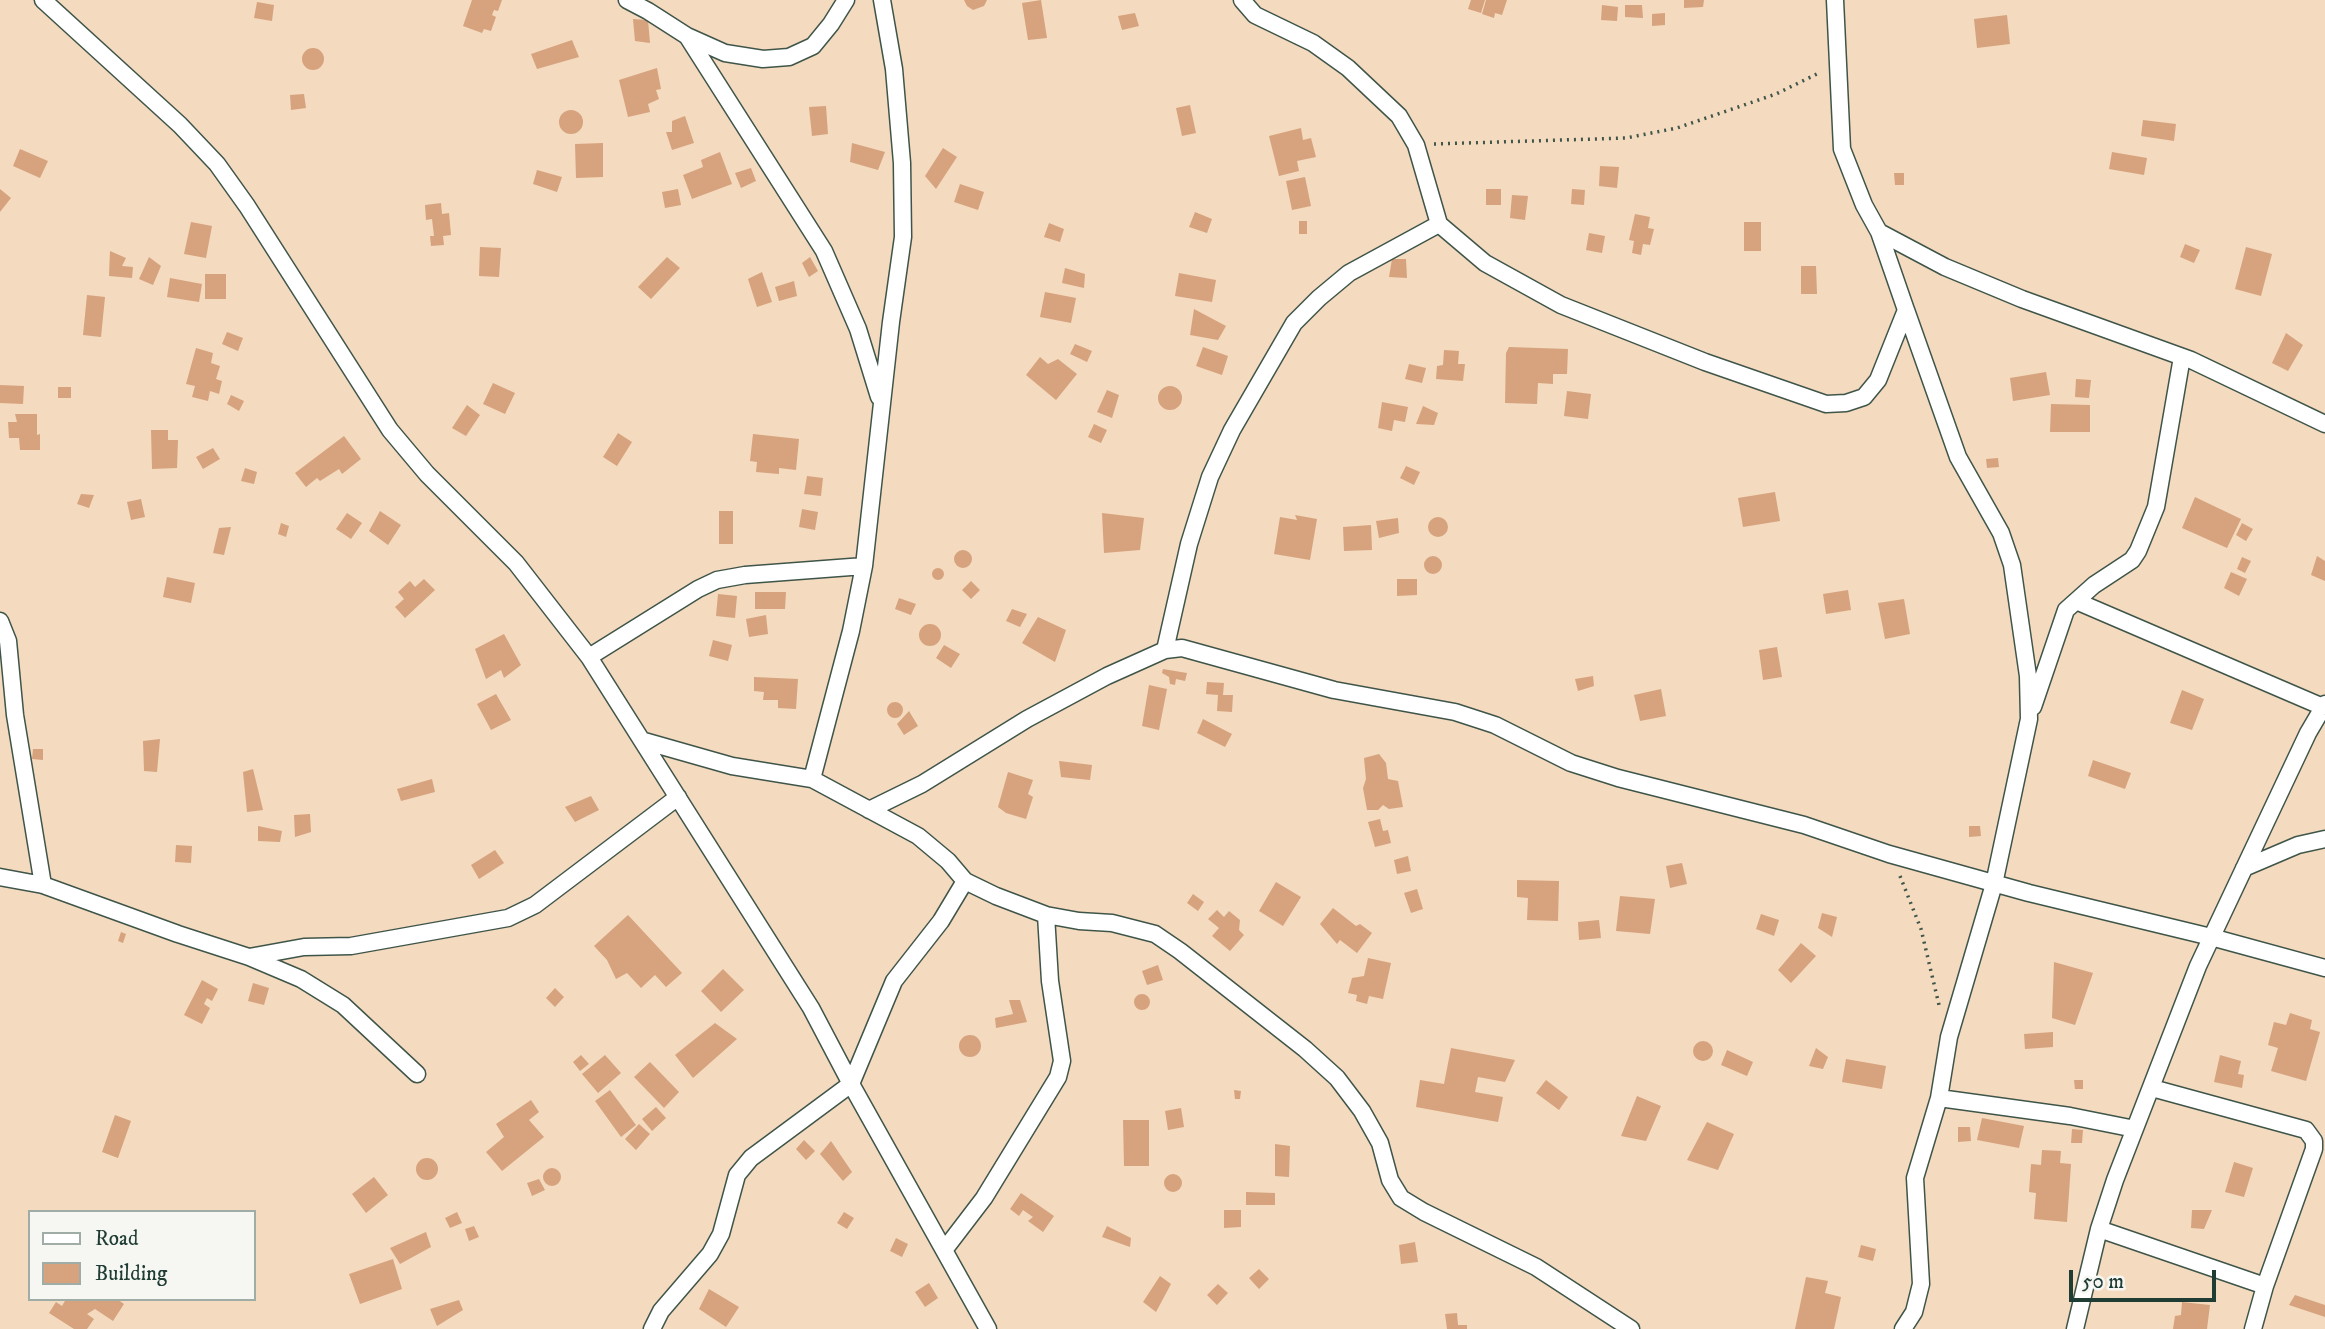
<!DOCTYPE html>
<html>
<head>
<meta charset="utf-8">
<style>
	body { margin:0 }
	#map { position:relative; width:2325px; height:1329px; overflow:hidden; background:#f4dabe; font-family:"IM FELL DW Pica",serif }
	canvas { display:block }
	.legend { position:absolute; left:28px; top:1210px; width:228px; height:91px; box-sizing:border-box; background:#f6f6f2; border:2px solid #a0aca6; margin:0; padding:9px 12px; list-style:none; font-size:21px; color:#1f3d34 }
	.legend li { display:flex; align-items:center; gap:14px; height:35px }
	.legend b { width:35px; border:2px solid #a0aca6 }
	.scale { position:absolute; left:2069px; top:1270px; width:147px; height:32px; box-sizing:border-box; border:4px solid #1f3d34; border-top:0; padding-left:9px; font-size:21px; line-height:24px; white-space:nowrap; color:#1f3d34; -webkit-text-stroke:5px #f6f6f2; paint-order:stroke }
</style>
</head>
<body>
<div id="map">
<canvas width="2325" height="1329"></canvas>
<ul class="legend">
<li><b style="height:9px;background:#fff"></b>Road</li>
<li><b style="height:19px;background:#d6a37e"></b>Building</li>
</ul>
<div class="scale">50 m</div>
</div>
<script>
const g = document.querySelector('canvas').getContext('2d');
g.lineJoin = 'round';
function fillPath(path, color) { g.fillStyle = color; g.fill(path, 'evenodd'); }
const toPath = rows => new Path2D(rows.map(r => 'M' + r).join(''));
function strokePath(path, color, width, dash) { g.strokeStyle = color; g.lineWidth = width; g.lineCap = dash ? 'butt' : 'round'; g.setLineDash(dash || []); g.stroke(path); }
fillPath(toPath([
	[472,0,502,0,498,11,494,10,492,15,496,17,491,31,484,29,482,33,463,26],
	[964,0,987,0,984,6,973,10,967,6],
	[1041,0,1047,38,1028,40,1022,3],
	[1471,0,1485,0,1481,13,1468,9],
	[1486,0,1507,0,1502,15,1495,13,1494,18,1482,14],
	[1684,0,1704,0,1703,7,1684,8],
	[257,2,274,5,272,21,254,18],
	[1602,5,1618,7,1617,21,1601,20],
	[1625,5,1642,5,1643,18,1625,17],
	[1135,13,1139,26,1122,30,1118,16],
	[1665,13,1665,25,1652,26,1652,14],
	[2007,15,2010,44,1977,48,1974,19],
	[633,19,648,20,650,43,635,41],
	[572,40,579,57,537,69,531,54],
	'302 59a11 11 0 1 1 22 0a11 11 0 1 1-22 0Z',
	[657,68,661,89,656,90,659,99,648,104,650,112,628,117,619,80],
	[304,94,306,108,291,110,290,95],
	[1190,105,1196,133,1182,136,1176,108],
	[826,106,828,134,812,136,809,107],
	'559 122a12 12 0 1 1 24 0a12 12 0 1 1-24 0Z',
	[685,116,694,143,672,150,666,132,672,132,672,121],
	[2143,120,2176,124,2174,141,2141,136],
	[1301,128,1303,140,1311,138,1316,157,1297,161,1299,171,1279,176,1269,136],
	[603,143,603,177,576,178,575,144],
	[852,143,885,152,878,170,850,162],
	[943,148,957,157,936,189,925,176],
	[20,149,48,161,40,178,13,166],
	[720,152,732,184,692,199,683,175,703,167,701,160],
	[2112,152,2147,158,2144,175,2109,169],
	[1600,166,1619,167,1617,188,1599,186],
	[751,168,756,181,741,188,735,173],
	[537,170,562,177,557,192,533,184],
	[1894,173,1904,173,1904,185,1895,185],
	[1305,177,1311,206,1292,210,1286,181],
	[960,184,984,192,978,210,954,202],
	[0,189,11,198,0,212],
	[678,189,681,205,665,208,662,192],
	[1486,189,1501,189,1501,205,1486,205],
	[1572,189,1585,190,1584,205,1571,204],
	[1512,195,1528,196,1525,220,1510,218],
	[441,203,442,214,449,213,451,235,443,236,444,245,431,246,430,236,434,236,432,219,426,220,425,205],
	[1195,212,1212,219,1207,233,1189,227],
	[1635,214,1650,217,1648,228,1654,229,1650,245,1643,244,1641,255,1632,253,1634,241,1629,240],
	[1299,221,1307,221,1307,234,1299,234],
	[191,222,212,226,206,258,184,254],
	[1744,222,1761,222,1761,251,1744,251],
	[1049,223,1064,229,1060,242,1044,237],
	[1589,233,1605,236,1602,253,1586,250],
	[2185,244,2200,250,2194,263,2180,257],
	[480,247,501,248,499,277,479,276],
	[2246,247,2272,254,2261,296,2235,289],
	[110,251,126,258,122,266,133,267,132,278,109,276],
	[149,257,161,266,153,285,139,279],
	[667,257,680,268,651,299,638,287],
	[810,257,818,271,809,277,802,263],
	[1392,259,1406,259,1407,278,1389,277],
	[1801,266,1816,266,1817,294,1801,294],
	[1065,268,1085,274,1084,288,1062,283],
	[762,272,772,302,757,307,748,279],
	[1179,273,1216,280,1212,302,1175,296],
	[205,274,226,274,226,299,205,299],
	[170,278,202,284,199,302,167,297],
	[794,281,797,296,779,301,775,287],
	[1045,292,1076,298,1071,323,1040,317],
	[87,295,105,297,101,337,83,335],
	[1194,309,1226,326,1218,340,1190,335],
	[227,332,243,338,238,351,222,344],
	[2286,333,2303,345,2288,371,2272,363],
	[1075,344,1092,351,1087,362,1070,354],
	[1203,347,1228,356,1222,375,1196,366],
	[1509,347,1568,349,1567,374,1553,374,1553,384,1538,383,1537,404,1505,403,1506,353],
	[196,348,213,353,211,363,220,366,216,379,222,381,219,394,210,391,208,401,192,397,195,386,186,384],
	[1444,350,1459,351,1458,364,1465,364,1463,381,1436,379,1437,366,1443,365],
	[1040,357,1048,364,1058,359,1077,374,1056,400,1026,375],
	[1409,364,1426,368,1422,383,1405,379],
	[2046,372,2050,395,2013,401,2010,378],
	[2076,379,2091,380,2089,398,2075,397],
	[493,383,515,393,505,414,483,404],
	[0,385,24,386,23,404,0,403],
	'1158 398a12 12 0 1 1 24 0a12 12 0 1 1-24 0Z',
	[58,387,71,387,71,398,58,398],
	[1107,390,1119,395,1112,418,1097,412],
	[1567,391,1591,394,1588,419,1564,416],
	[231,395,244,401,239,411,227,404],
	[1382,402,1408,407,1405,422,1394,420,1392,431,1378,428],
	[2051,404,2090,405,2090,432,2050,432],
	[467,405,480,415,466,436,452,428],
	[1423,406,1438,413,1434,425,1416,424],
	[15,414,37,414,37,435,40,434,40,450,20,450,19,438,9,438,8,422,17,422],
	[1094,424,1107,430,1101,443,1088,437],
	[151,430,168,430,168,440,178,440,177,468,152,469],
	[618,433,632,442,617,466,603,457],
	[753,434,799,439,796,470,779,468,779,474,756,472,757,462,750,461],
	[344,436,361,459,342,474,339,469,320,481,317,478,306,487,295,473],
	[213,448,220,459,203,469,196,457],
	[1998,458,1999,467,1987,468,1986,459],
	[1406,466,1420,472,1414,485,1400,478],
	[245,468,257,472,254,484,241,481],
	[807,476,823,478,821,496,804,494],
	[1775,492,1780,521,1743,527,1738,498],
	[81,494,94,495,89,508,77,504],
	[2195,497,2241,519,2227,548,2182,528],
	[141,499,145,517,131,520,127,502],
	[802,509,818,512,815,530,799,527],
	[380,511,401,525,388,545,369,531],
	[719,511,733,511,733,544,719,544],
	[347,513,362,523,351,539,336,529],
	[1102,513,1144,518,1140,550,1104,553],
	[1295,515,1317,519,1310,560,1274,554,1280,517,1297,520],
	'1428 527a10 10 0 1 1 20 0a10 10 0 1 1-20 0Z',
	[1398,518,1399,533,1379,538,1376,521],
	[281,523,289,526,286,537,278,534],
	[2242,523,2253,529,2246,541,2236,535],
	[1371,525,1372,550,1344,551,1343,527],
	[231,527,224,555,213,553,219,528],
	'954 559a9 9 0 1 1 18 0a9 9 0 1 1-18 0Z',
	'1424 565a9 9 0 1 1 18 0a9 9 0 1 1-18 0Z',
	[2317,556,2325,561,2325,581,2311,575],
	[2242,557,2251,561,2245,573,2237,569],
	'932 574a6 6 0 1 1 12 0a6 6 0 1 1-12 0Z',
	[2231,572,2247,579,2239,596,2224,588],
	[167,577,195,583,191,603,163,597],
	[424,579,435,590,405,618,395,607,404,599,398,592,410,581,415,587],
	[1397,579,1417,579,1417,595,1397,596],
	[971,581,980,590,971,599,962,590],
	[1848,590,1851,610,1826,614,1823,594],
	[755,592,786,592,785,609,755,609],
	[718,594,737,596,735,618,716,616],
	[899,598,916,604,911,615,895,609],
	[1904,599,1910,634,1885,639,1878,603],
	[1012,609,1027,614,1020,627,1006,621],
	[766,615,768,634,749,637,746,619],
	[1038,617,1066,630,1055,662,1022,643],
	'919 635a11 11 0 1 1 22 0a11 11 0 1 1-22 0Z',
	[504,634,521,665,504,678,501,670,486,679,475,649],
	[713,640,732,645,728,661,709,656],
	[944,645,960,654,951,668,936,658],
	[1777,647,1782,677,1763,680,1759,650],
	[1163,669,1187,673,1185,681,1176,679,1175,685,1170,684,1169,677,1162,673],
	[1593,676,1594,686,1578,691,1575,679],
	[754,677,798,679,796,709,778,708,778,700,763,700,764,692,754,691],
	[1207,682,1224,683,1223,695,1233,695,1232,712,1217,711,1218,695,1206,694],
	[1149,685,1167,689,1159,730,1142,726],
	[1661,689,1666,716,1640,721,1634,695],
	[2182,690,2204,699,2192,730,2170,723],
	[496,694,511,720,491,730,477,704],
	'887 710a8 8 0 1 1 16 0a8 8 0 1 1-16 0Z',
	[909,711,918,726,904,735,897,724],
	[1203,719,1232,734,1225,747,1197,733],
	[160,739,157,772,144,771,143,741],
	[33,749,43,749,43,760,32,759],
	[1379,754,1386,763,1388,779,1398,781,1403,807,1389,809,1383,805,1378,810,1367,810,1363,788,1366,779,1364,758],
	[2093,760,2131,773,2125,789,2088,776],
	[1059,761,1092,765,1090,780,1061,777],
	[253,769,263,810,247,812,243,772],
	[1008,772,1033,780,1028,794,1033,797,1026,819,1006,813,998,807],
	[432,779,435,792,401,801,397,789],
	[591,796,599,810,575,822,565,807],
	[310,814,311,832,295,837,294,815],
	[1380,819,1383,831,1388,830,1391,843,1375,847,1368,822],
	[258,826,282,831,280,842,258,841],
	[1969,826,1980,826,1981,836,1969,837],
	[176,845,192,846,191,863,175,862],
	[495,850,504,863,479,879,471,865],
	[1408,856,1411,871,1397,874,1394,860],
	[1682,863,1687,884,1670,888,1666,866],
	[1517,880,1559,881,1558,921,1527,920,1528,898,1517,897],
	[1276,882,1301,897,1283,926,1259,911],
	[1417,889,1423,909,1411,913,1404,893],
	[1193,894,1204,902,1198,911,1187,903],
	[1620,896,1655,899,1650,934,1616,931],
	[1333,908,1356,926,1360,924,1372,933,1357,953,1340,940,1337,944,1320,924],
	[1217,910,1224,917,1229,911,1240,920,1239,930,1244,935,1230,951,1212,936,1219,928,1208,919],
	[1822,913,1837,917,1832,937,1818,928],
	[1761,914,1779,920,1774,936,1756,929],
	[628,915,682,973,666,987,655,975,641,988,627,973,616,979,607,960,594,946],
	[1599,920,1601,938,1579,940,1578,922],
	[121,932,126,934,123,943,118,941],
	[1801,943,1816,956,1791,983,1778,970],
	[1368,958,1391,963,1383,999,1369,996,1367,1004,1356,1001,1357,995,1348,993,1352,978,1364,976],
	[2054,962,2093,973,2075,1025,2052,1018],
	[1158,965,1163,980,1147,985,1142,971],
	[723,969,744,990,721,1012,701,991],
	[202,980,218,989,212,1001,207,998,204,1004,210,1008,202,1024,184,1015],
	[253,983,269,988,264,1005,248,1001],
	[555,988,564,997,555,1007,546,998],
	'1134 1002a8 8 0 1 1 16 0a8 8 0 1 1-16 0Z',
	[1009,1000,1020,1000,1027,1022,996,1028,995,1018,1013,1014],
	[2290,1013,2312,1020,2310,1029,2320,1032,2306,1081,2271,1071,2278,1048,2268,1045,2274,1022,2286,1025],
	[715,1023,737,1039,693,1078,675,1055],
	[2053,1032,2053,1047,2025,1049,2024,1034],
	'959 1046a11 11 0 1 1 22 0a11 11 0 1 1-22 0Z',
	'1693 1051a10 10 0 1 1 20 0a10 10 0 1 1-20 0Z',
	[1451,1048,1515,1060,1505,1082,1478,1077,1475,1092,1503,1097,1498,1122,1416,1107,1420,1080,1444,1084],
	[1816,1048,1828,1057,1823,1069,1809,1066],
	[1727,1050,1753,1062,1747,1076,1721,1065],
	[581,1055,589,1064,580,1071,573,1062],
	[605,1055,621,1073,598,1093,582,1074],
	[2220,1055,2241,1061,2238,1074,2244,1075,2242,1088,2214,1082],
	[1846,1059,1886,1066,1882,1089,1842,1082],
	[650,1062,679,1092,664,1108,634,1077],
	[1546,1080,1568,1097,1559,1110,1536,1093],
	[2074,1080,2083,1080,2083,1089,2075,1089],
	[610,1090,636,1125,621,1137,595,1101],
	[1234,1090,1241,1091,1240,1099,1235,1099],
	[1637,1096,1661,1106,1646,1141,1621,1136],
	[531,1100,539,1112,529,1120,544,1137,502,1171,486,1152,504,1137,496,1124],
	[656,1107,666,1118,652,1131,642,1119],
	[1181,1108,1184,1127,1168,1130,1165,1111],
	[115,1115,131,1121,118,1158,102,1152],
	[1982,1118,2024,1126,2019,1148,1977,1140],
	[1123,1120,1149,1120,1149,1166,1124,1166],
	[1707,1122,1734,1134,1718,1170,1687,1160],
	[639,1124,650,1134,636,1150,625,1139],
	[1958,1127,1970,1127,1971,1141,1958,1142],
	[2072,1129,2083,1130,2082,1143,2071,1143],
	[804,1140,815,1151,806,1160,796,1149],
	[831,1141,852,1172,843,1181,820,1154],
	[1275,1144,1290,1146,1289,1177,1275,1176],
	[2042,1150,2061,1151,2060,1163,2071,1164,2067,1222,2034,1219,2036,1193,2029,1192,2031,1164,2041,1165],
	'416 1169a11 11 0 1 1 22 0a11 11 0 1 1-22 0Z',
	[2234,1162,2253,1168,2244,1197,2225,1192],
	'543 1177a9 9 0 1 1 18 0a9 9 0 1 1-18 0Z',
	'1164 1183a9 9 0 1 1 18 0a9 9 0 1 1-18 0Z',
	[374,1177,388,1195,366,1213,352,1194],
	[539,1179,545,1190,532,1196,527,1183],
	[1246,1192,1275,1193,1275,1205,1246,1205],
	[1021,1193,1054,1216,1043,1232,1028,1221,1033,1217,1023,1210,1019,1216,1010,1209],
	[1224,1210,1241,1210,1241,1227,1224,1228],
	[2192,1210,2212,1210,2204,1229,2191,1228],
	[457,1212,462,1223,450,1228,445,1218],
	[844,1212,854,1218,847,1229,837,1223],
	[474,1226,479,1237,469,1241,465,1229],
	[1107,1226,1131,1238,1130,1247,1102,1237],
	[426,1232,431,1247,400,1264,390,1248],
	[896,1238,908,1244,902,1257,890,1251],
	[1415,1242,1418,1262,1401,1264,1399,1245],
	[1861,1245,1876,1249,1873,1261,1858,1257],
	[393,1259,402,1289,360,1304,349,1274],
	[1259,1269,1269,1279,1259,1289,1249,1278],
	[1160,1276,1171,1284,1156,1312,1143,1302],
	[1806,1277,1828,1281,1825,1293,1841,1297,1834,1329,1795,1329],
	[929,1283,938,1298,925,1307,915,1292],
	[1218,1284,1228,1293,1217,1305,1207,1295],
	[709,1289,739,1307,726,1327,699,1309],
	[2295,1295,2325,1305,2325,1317,2289,1305],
	[66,1299,117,1299,124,1304,113,1321,95,1309,87,1314,94,1319,87,1329,74,1329,49,1313,56,1302,62,1306],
	[459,1300,463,1310,437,1326,430,1309],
	[2182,1302,2210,1305,2207,1329,2173,1329,2175,1316,2181,1315],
	[1457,1313,1458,1325,1467,1325,1467,1329,1447,1329,1445,1314]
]), '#d6a37e');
const street = toPath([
	[43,0,180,125,217,164,247,206,390,430,427,474,516,563,589,657,811,1008,851,1084,988,1329],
	[627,0,648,11,687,36,725,53,763,59,789,57,813,46,831,24,846,0],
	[1242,0,1255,15,1313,43,1348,68,1399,116,1416,145,1439,224,1485,263,1561,305,1705,362,1826,404,1846,403,1864,397,1878,380,1906,310,1879,232,1864,205,1842,149,1835,0],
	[687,36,824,251,858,329,879,397],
	[1879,232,1945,267,2022,299,2191,360,2325,424],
	[2076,601,2323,707],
	[0,621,8,641,15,715,43,885],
	[1165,650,1189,544,1210,477,1232,430,1294,323,1319,298,1349,273,1439,224],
	[589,657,698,589,717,580,745,575,864,566],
	[2033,707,2066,610,2094,585,2132,560,2138,551,2156,507,2159,490,2182,357],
	[644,741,732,766,812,779,918,836,948,861,965,881,996,896,1046,915,1079,921,1112,923,1155,934,1180,951,1305,1049,1337,1078,1362,1111,1380,1143,1390,1180,1401,1198,1424,1212,1536,1267,1631,1329],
	[812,779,851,631,864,566,891,322,903,237,902,163,894,69,882,0],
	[869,810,922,784,1027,719,1107,676,1165,650,1182,648,1334,690,1455,712,1495,725,1571,763,1618,778,1804,825,1889,854,2029,893,2211,937,2325,968],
	[2244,868,2298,845,2325,839],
	[0,877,43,885,178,934,249,957,301,979,343,1005,417,1074],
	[249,957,304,947,351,946,508,918,535,905,678,797],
	[2152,1088,2306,1130,2314,1141,2314,1149,2265,1286,2253,1329],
	[1939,1098,2070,1116,2135,1129],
	[2099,1229,2265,1286],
	[945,1249,984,1198,1058,1077,1062,1061,1050,981,1046,915],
	[652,1329,661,1311,710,1254,721,1234,737,1175,751,1158,851,1084,894,981,941,921,965,881],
	[1903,1329,1914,1312,1921,1284,1915,1178,1939,1098,1949,1037,1994,884,2029,719,2028,676,2012,565,2001,533,1958,457,1906,310],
	[2075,1329,2099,1229,2115,1180,2198,966,2308,733,2325,704]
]);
strokePath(street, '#3f5549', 19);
strokePath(toPath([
	[1434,144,1626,138,1677,128,1776,94,1821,72],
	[1900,876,1921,929,1939,1005]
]), '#3f5549', 3.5, [2, 5]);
strokePath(street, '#fff', 16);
</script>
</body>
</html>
